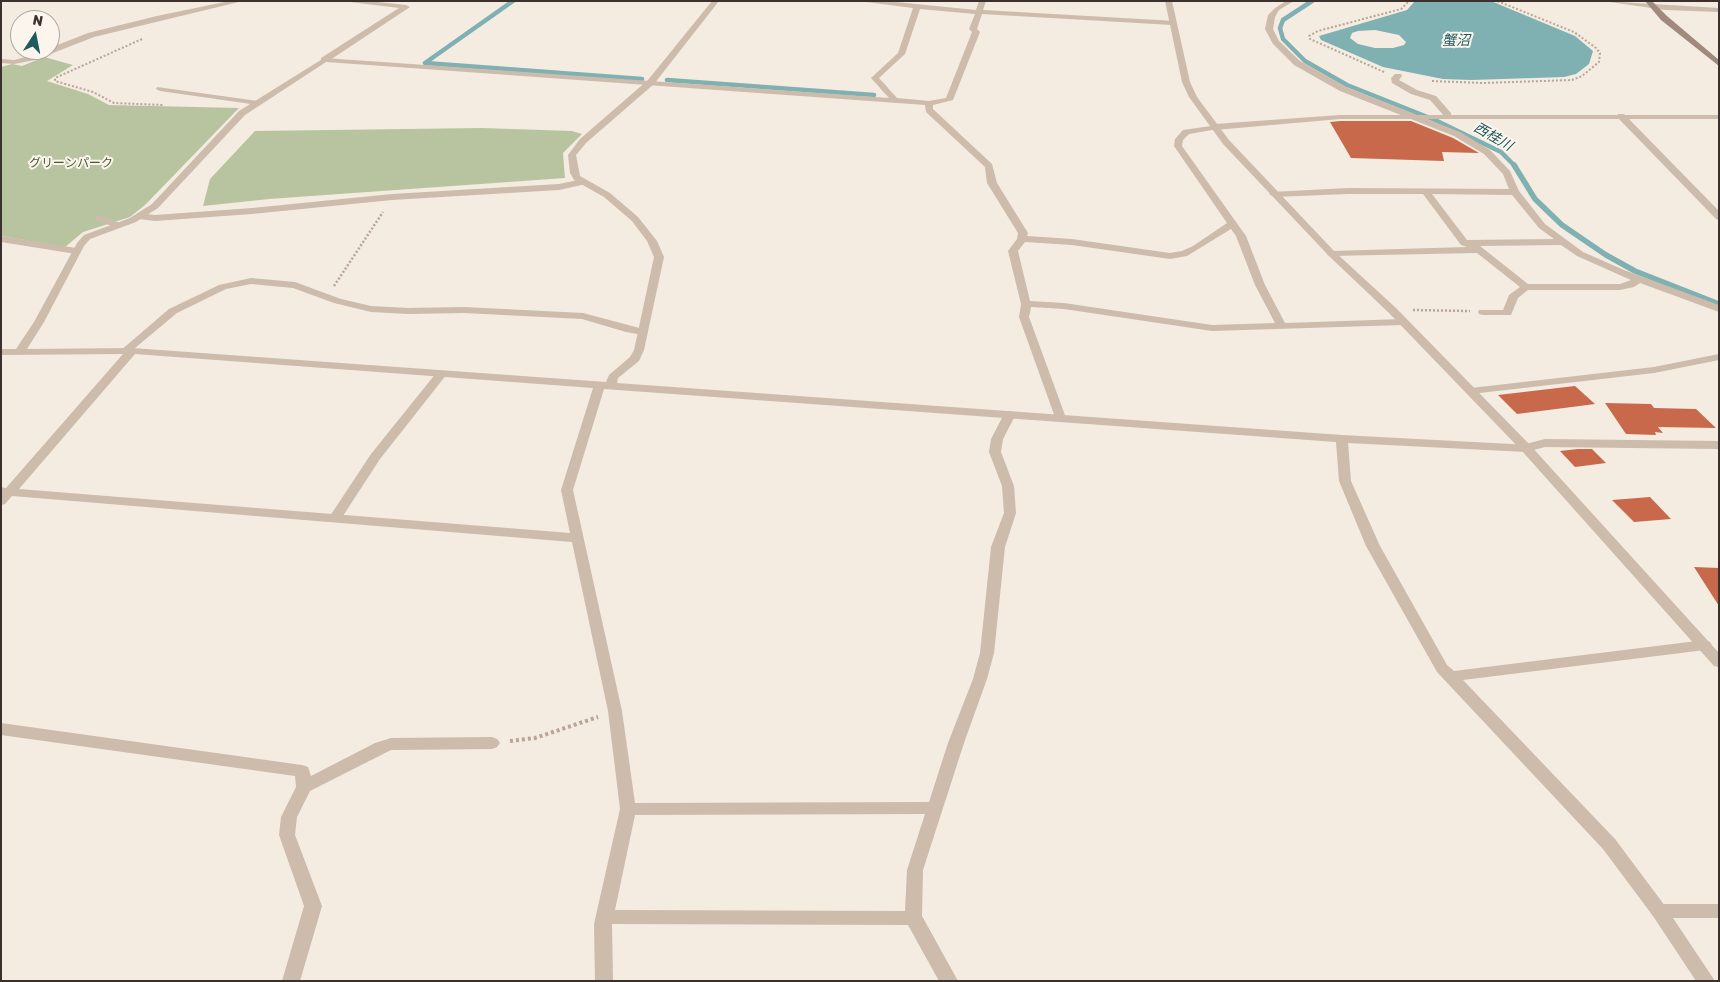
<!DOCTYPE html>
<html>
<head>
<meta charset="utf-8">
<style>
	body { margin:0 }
	#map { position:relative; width:1720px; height:982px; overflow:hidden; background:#f4ebe1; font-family:Rubik,sans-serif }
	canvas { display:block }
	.frame { position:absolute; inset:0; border:2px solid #3b302b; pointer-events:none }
	.north { position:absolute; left:10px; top:10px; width:50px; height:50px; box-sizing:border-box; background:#fbf5ee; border:1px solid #aea6a0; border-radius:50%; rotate:11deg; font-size:14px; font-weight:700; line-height:20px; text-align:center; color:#3b302b }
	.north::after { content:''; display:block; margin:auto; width:18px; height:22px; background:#1f5a5e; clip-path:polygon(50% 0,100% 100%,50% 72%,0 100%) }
</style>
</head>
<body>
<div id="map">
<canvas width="1720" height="982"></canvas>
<div class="frame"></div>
<div class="north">N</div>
</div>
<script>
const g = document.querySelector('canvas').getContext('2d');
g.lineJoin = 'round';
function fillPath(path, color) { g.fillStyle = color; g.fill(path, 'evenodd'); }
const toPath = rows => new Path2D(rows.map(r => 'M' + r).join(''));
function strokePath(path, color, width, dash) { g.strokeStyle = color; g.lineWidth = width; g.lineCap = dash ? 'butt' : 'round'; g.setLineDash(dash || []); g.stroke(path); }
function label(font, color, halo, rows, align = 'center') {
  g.font = font + ' Rubik,"Noto Sans JP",sans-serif'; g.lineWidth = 4; g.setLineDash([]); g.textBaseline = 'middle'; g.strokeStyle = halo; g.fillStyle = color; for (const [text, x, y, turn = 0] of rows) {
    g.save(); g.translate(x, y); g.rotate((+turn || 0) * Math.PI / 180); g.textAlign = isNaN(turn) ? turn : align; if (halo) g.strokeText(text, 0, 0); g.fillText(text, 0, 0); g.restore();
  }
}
fillPath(toPath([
	[44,57,73,65,47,81,88,94,109,105,239,108,145,205,130,217,83,232,65,247,1,236,1,67,12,64,22,66],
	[482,128,572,131,582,134,563,153,565,178,269,199,203,206,210,179,255,131]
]), '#b8c4a0');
fillPath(toPath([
	[1415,1,1491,1,1575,36,1593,51,1589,64,1576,74,1564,77,1471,80,1443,79,1383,67,1321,40,1319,36,1407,10],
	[1375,30,1399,35,1406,42,1404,45,1393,48,1375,48,1358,44,1350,38,1352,33,1358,31]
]), '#7fb0b2');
strokePath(toPath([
	[513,1,425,63,642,79],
	[1312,1,1283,20,1280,28,1283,39,1305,61,1347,85,1435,120,1501,152,1515,166],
	[667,80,874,95]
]), '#7fb0b2', 4.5);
strokePath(toPath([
	[1514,165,1535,199,1562,225,1606,255,1635,271,1719,304]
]), '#7fb0b2', 5.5);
fillPath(toPath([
	[1340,121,1411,121,1453,138,1479,153,1442,152,1444,161,1351,158,1330,122],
	[1575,386,1595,404,1517,414,1498,395],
	[1605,403,1651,404,1654,408,1696,409,1716,428,1658,427,1663,433,1655,432,1656,435,1626,434],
	[1578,449,1592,449,1606,463,1575,467,1560,451],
	[1650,497,1671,519,1634,522,1612,500],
	[1694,567,1719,568,1719,606]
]), '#c8694b');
strokePath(toPath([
	[142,39,55,78,55,81,93,92,114,103,163,105],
	[1384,72,1310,39,1309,36,1318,31,1401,9,1409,1],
	[1432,81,1483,83,1572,80,1582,76,1599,62,1600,53,1596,48,1574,32,1497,1]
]), '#b9a596', 2, [2, 2]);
strokePath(toPath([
	[334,286,383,212],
	[1413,310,1470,311]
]), '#b9a596', 2.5, [2, 2]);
strokePath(toPath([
	[510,741,535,738,598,717]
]), '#b9a596', 4, [3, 3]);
fillPath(toPath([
	[342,1,369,1,406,5,410,7,327,62,321,62,321,58,399,8,342,1],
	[858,1,886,1,976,10,979,1,986,1,983,10,1175,21,1175,25,1172,25,982,14,977,29,980,32,953,100,933,105,933,109,992,164,997,183,1028,233,1027,236,1072,239,1170,253,1182,251,1193,246,1227,223,1174,146,1175,139,1183,130,1218,125,1218,129,1189,134,1183,140,1182,146,1246,236,1265,285,1285,323,1403,319,1408,322,1403,325,1212,331,1064,309,1031,307,1029,317,1066,418,1064,420,1056,420,1019,317,1021,304,1008,251,1017,239,1018,233,987,183,985,167,926,112,925,105,411,68,407,66,411,64,889,98,871,78,898,53,913,8,858,1],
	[920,9,975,14,969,29,972,32,946,98,929,101,897,98,879,78,905,54,920,9],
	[1231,229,1236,236,1255,285,1275,323,1212,325,1064,303,1030,301,1018,251,1025,242,1072,245,1170,259,1187,256,1231,229],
	[1286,1,1294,1,1279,10,1275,17,1273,29,1279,41,1300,61,1346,87,1460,132,1490,150,1510,171,1519,191,1545,224,1583,252,1624,270,1719,305,1719,312,1640,283,1634,287,1620,290,1528,290,1518,298,1511,315,1483,315,1479,314,1478,312,1479,310,1503,310,1509,295,1520,287,1477,253,1329,256,1327,254,1332,251,1467,247,1461,245,1423,194,1348,194,1274,197,1269,194,1271,192,1348,188,1509,189,1503,174,1484,154,1454,136,1340,91,1294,65,1273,44,1265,29,1268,15,1275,8,1286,1],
	[1432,194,1512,195,1539,228,1554,239,1467,240,1432,194],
	[1561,245,1577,256,1631,280,1620,284,1528,284,1480,246,1561,245],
	[1395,74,1401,74,1402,76,1399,80,1417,90,1436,96,1451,113,1451,117,1445,117,1430,100,1411,94,1392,83,1391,78,1395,74],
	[157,87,258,101,262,103,258,105,160,91,156,89,157,87],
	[1618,114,1624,114,1719,211,1719,220,1716,219,1618,118,1618,114],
	[583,179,586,180,586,184,559,190,392,200,252,214,155,221,139,219,134,216,139,213,155,215,252,208,392,194,559,184,583,179],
	[99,215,120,223,122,225,117,228,96,220,96,216,99,215],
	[1,236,76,248,81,251,76,254,1,242,1,236],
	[251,278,295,282,341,299,371,306,408,308,464,307,583,313,647,330,648,332,643,335,626,332,582,319,464,313,408,314,371,312,334,303,293,288,251,284,226,289,177,313,129,353,121,353,120,351,169,309,219,285,251,278],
	[1719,354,1719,360,1654,373,1471,394,1465,391,1471,388,1654,367,1719,354],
	[441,371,447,374,380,459,339,522,329,522,328,519,371,454,437,372,441,371],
	[1010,411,1016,414,1003,439,1001,452,1014,486,1016,513,1005,547,994,653,987,679,964,743,961,747,956,749,951,747,948,743,973,679,980,653,991,547,1004,513,1002,486,989,452,991,439,1004,414,1010,411],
	[1545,439,1719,441,1719,449,1545,447,1526,452,1520,448,1522,445,1545,439],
	[1,723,302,765,308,767,311,776,375,743,391,738,492,737,497,739,500,743,497,747,492,749,391,750,310,791,297,817,295,835,322,906,300,981,282,981,304,906,279,835,281,817,296,787,295,776,1,735,1,723],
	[1659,904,1719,904,1719,918,1659,918,1653,916,1650,911,1653,906,1659,904]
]), '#cdbbac');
fillPath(toPath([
	[229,1,243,1,94,37,35,60,14,64,1,63,1,59,14,60,30,56,50,50,50,48,88,33,157,16,229,1],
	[712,1,719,1,654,84,586,143,576,155,580,176,610,193,638,217,657,241,664,257,644,350,639,361,618,378,617,383,1342,435,1530,445,1532,448,1526,452,1348,443,1351,481,1380,546,1447,665,1454,671,1705,640,1710,642,1712,645,1710,648,1705,650,1463,680,1615,839,1665,906,1715,981,1696,981,1653,916,1603,849,1437,672,1366,546,1339,481,1336,442,604,389,573,490,622,711,635,803,929,802,948,743,951,739,956,737,961,739,964,743,923,870,922,916,958,981,939,981,908,925,612,924,613,981,595,981,594,924,620,809,608,711,572,542,12,496,5,504,1,505,1,487,6,488,123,354,1,355,1,349,16,349,34,322,77,243,84,235,130,218,152,204,239,111,324,58,411,64,415,66,411,68,326,62,245,115,158,208,136,222,90,239,84,246,44,322,27,349,132,348,606,382,609,375,630,357,634,350,654,257,647,241,632,221,604,197,574,180,570,173,568,155,580,139,648,80,712,1],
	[135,354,593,388,561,490,570,533,19,489,135,354],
	[925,814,907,870,905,911,615,910,635,815,925,814],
	[1340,115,1719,115,1719,119,1340,119,1215,130,1211,127,1215,124,1340,115]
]), '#cdbbac');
fillPath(toPath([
	[1165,1,1172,1,1190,82,1197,97,1229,140,1335,252,1396,308,1530,445,1719,653,1719,667,1714,666,1522,451,1388,312,1329,256,1223,144,1189,97,1182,82,1165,1],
	[1603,1,1719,8,1719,12,1665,10,1603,1]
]), '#cdbbac');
fillPath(toPath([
	[1645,1,1652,1,1667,16,1719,60,1719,66,1661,20,1645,1]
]), '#a18a7d');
label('12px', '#4a5a2e', '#fbf5ee', [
	["グリーンパーク",71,164]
]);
label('italic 14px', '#1f5a5e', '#fbf5ee', [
	["蟹沼",1456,41],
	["西桂川",1493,137,30]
]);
</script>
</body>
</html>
